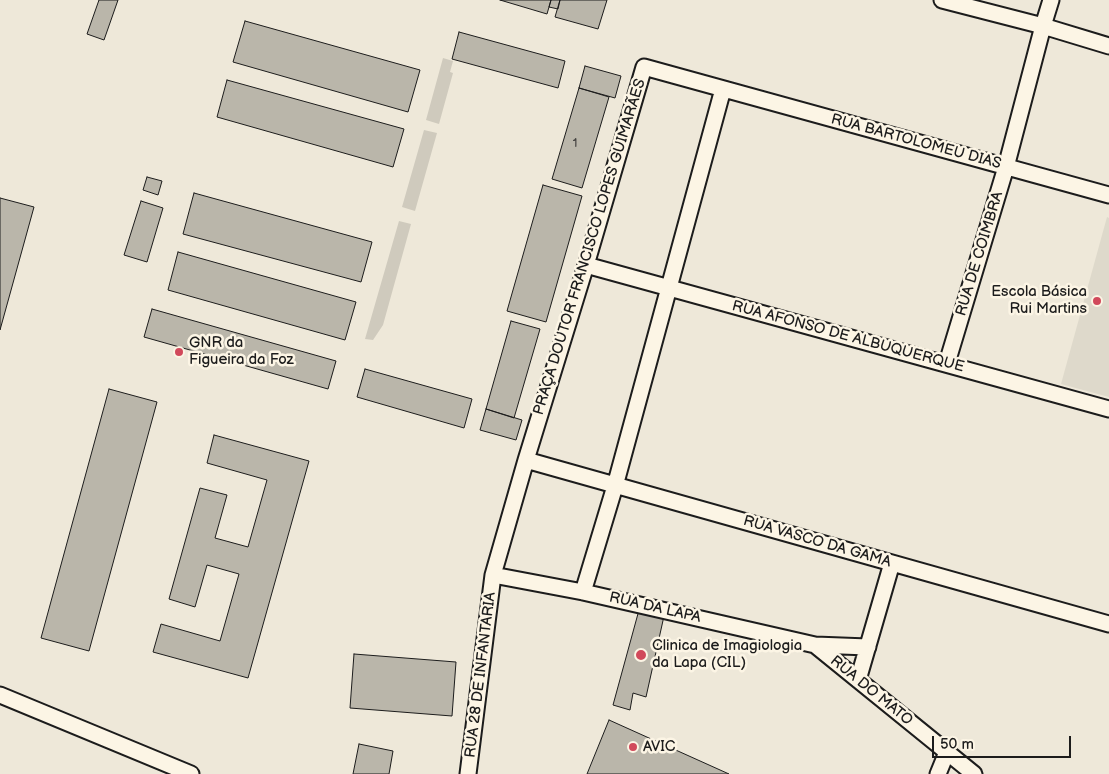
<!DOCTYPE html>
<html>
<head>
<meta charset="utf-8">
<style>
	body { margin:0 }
	#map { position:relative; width:1109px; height:774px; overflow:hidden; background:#eee8d9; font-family:"Balsamiq Sans",sans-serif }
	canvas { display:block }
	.scale { position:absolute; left:932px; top:736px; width:139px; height:22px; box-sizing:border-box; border:2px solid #1c1c1c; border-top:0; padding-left:6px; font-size:15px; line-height:18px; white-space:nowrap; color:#1c1c1c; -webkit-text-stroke:4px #fcf5e5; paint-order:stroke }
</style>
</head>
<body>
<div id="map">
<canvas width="1109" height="774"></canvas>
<div class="scale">50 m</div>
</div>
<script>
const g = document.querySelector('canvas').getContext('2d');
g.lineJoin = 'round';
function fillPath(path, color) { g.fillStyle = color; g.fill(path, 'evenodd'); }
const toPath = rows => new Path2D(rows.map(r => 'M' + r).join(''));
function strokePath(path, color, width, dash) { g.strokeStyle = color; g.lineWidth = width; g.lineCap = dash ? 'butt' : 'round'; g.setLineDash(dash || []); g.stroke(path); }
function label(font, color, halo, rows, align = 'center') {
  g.font = font + ' "Balsamiq Sans",sans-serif'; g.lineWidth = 5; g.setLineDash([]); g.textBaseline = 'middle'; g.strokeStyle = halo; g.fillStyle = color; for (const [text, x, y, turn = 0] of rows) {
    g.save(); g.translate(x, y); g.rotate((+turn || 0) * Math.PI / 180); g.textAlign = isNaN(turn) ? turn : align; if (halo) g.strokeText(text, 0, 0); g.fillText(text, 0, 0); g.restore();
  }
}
fillPath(toPath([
	[1107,217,1109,218,1109,397,1061,384]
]), '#ded9cb');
fillPath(toPath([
	[443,58,453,61,450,72,453,73,439,124,426,120],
	[424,130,437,133,415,211,402,207],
	[399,221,411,224,383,325,373,340,365,339]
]), '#cfcabd');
const building = toPath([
	[99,0,118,0,104,40,87,34,99,0],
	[500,0,551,0,547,14,500,0],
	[551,0,560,0,558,9,549,7,551,0],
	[560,0,607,0,598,29,555,17,560,0],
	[245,21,420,70,408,112,233,62,245,21],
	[459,32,565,61,558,88,452,59,459,32],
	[585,66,621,76,615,98,579,88,585,66],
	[227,80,404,129,393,167,217,117,227,80],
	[579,88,609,97,582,188,552,179,579,88],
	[147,177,162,181,158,195,143,190,147,177],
	[543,185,582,196,546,322,507,311,543,185],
	[194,193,372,242,361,282,183,234,194,193],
	[0,198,34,207,0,330,0,198],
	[141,201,163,208,147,262,124,255,141,201],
	[178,252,356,302,345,340,168,290,178,252],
	[152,309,336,361,328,389,144,337,152,309],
	[511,321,540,329,514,418,486,409,511,321],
	[365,369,472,399,464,428,357,397,365,369],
	[109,389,157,402,89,651,41,638,109,389],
	[486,409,522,420,516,440,480,430,486,409],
	[214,435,309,461,248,678,153,652,161,624,220,641,239,574,207,565,195,607,169,599,200,488,227,495,215,538,248,547,267,480,207,463,214,435],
	[639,610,664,616,646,697,633,693,630,710,613,705,639,610],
	[354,654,456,662,452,716,350,708,354,654],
	[609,720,729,774,587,774,609,720],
	[359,744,393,751,389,774,353,774,359,744]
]);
fillPath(building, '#bab6aa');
strokePath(building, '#1c1c1c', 1);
const street = toPath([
	[942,0,1043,26,1109,46],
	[586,265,1109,409],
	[947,363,1006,167,1043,26,1051,0],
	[526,460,1109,624],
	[493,575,583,592,815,645,868,647],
	[583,592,615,486,723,89],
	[815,645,974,774],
	[858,680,892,563],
	[0,695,191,774],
	[468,774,493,575,526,460,586,265,644,67,1109,195],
	[938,774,947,752]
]);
strokePath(street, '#1c1c1c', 19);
strokePath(street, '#fcf5e5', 15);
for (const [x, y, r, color] of [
	[1097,301,5,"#d1495b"],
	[179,352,5,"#d1495b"],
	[641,655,6,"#d1495b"],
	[633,747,5,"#d1495b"]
]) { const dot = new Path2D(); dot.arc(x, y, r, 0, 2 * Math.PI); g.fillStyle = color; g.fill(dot); strokePath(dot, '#fcf5e5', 2); }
label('12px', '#444240', null, [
	["1",575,144]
]);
label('15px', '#1c1c1c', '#fcf5e5', [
	["RUA BARTOLOMEU DIAS",916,142,15],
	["PRAÇA DOUTOR FRANCISCO LOPES GUIMARÃES",590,247,-73],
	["RUA DE COIMBRA",980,254,-73],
	["RUA AFONSO DE ALBUQUERQUE",848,337,15],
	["RUA VASCO DA GAMA",817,542,16],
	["RUA DA LAPA",655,608,13],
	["RUA 28 DE INFANTARIA",481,675,-83],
	["RUA DO MATO",871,691,39]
]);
label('15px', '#1c1c1c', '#fcf5e5', [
	["Escola Básica",1087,292,"right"],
	["Rui Martins",1087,309,"right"],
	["GNR da",189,343],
	["Figueira da Foz",189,360],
	["Clinica de Imagiologia",652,646],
	["da Lapa (CIL)",652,663],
	["AVIC",643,747]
], 'left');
</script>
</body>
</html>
